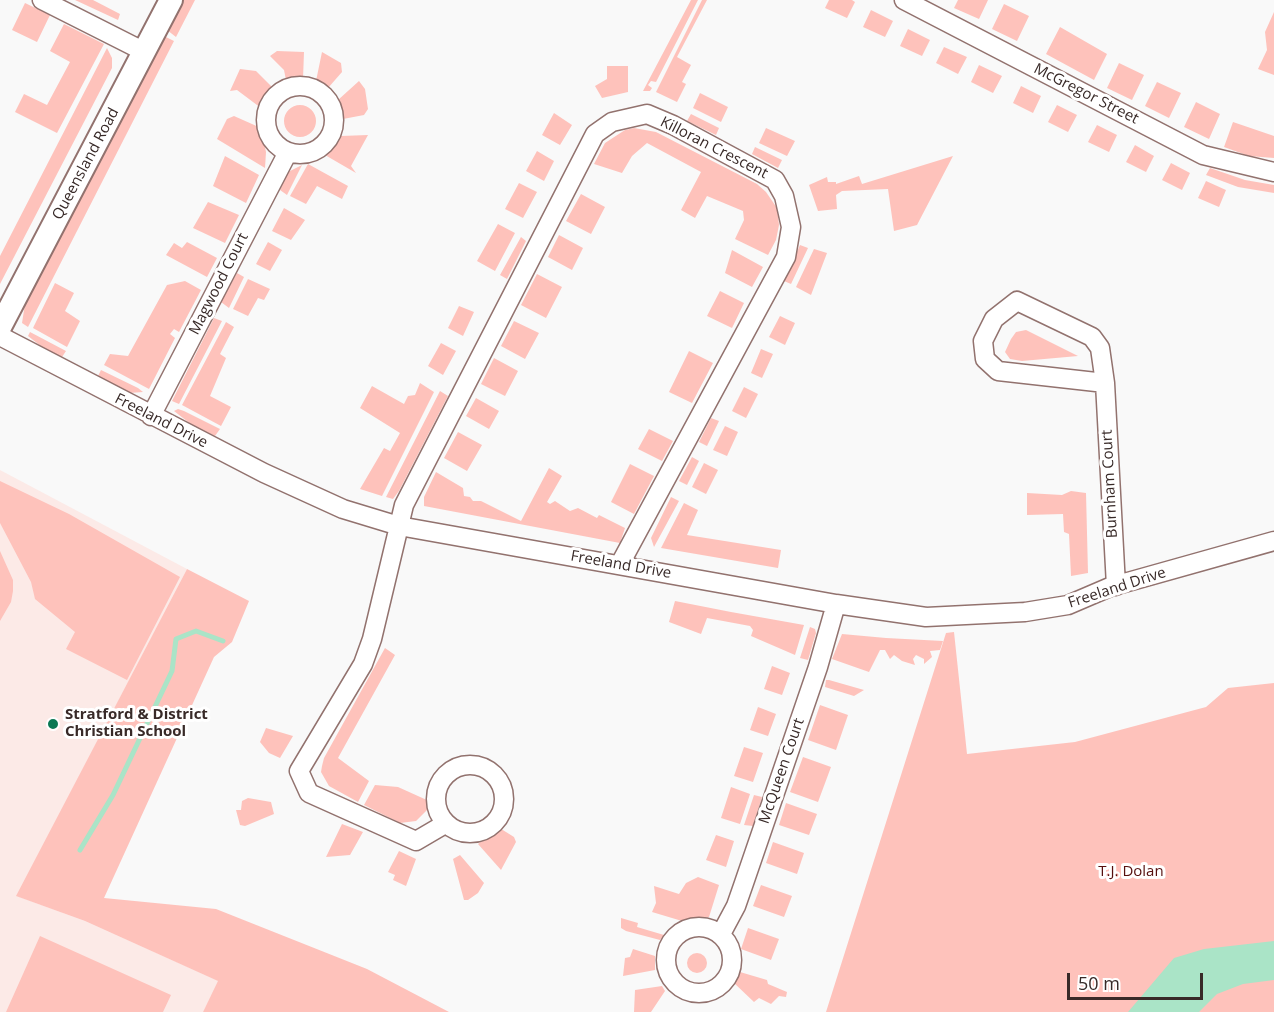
<!DOCTYPE html>
<html>
<head>
<meta charset="utf-8">
<style>
	body { margin:0 }
	#map { position:relative; width:1274px; height:1012px; overflow:hidden; background:#f9f9f9; font-family:"Open Sans",sans-serif }
	canvas { display:block }
	.scale { position:absolute; left:1067px; top:973px; width:136px; height:27px; box-sizing:border-box; border:3px solid #382a28; border-top:0; padding-left:8px; font-size:18px; line-height:21px; white-space:nowrap; color:#382a28; -webkit-text-stroke:4px #fff; paint-order:stroke }
</style>
</head>
<body>
<div id="map">
<canvas width="1274" height="1012"></canvas>
<div class="scale">50 m</div>
</div>
<script>
const g = document.querySelector('canvas').getContext('2d');
g.lineJoin = 'round';
function fillPath(path, color) { g.fillStyle = color; g.fill(path, 'evenodd'); }
const toPath = rows => new Path2D(rows.map(r => 'M' + r).join(''));
function strokePath(path, color, width, dash) { g.strokeStyle = color; g.lineWidth = width; g.lineCap = dash ? 'butt' : 'round'; g.setLineDash(dash || []); g.stroke(path); }
function label(font, color, halo, rows, align = 'center') {
  g.font = font + ' "Open Sans",sans-serif'; g.lineWidth = 6; g.setLineDash([]); g.textBaseline = 'middle'; g.strokeStyle = halo; g.fillStyle = color; for (const [text, x, y, turn = 0] of rows) {
    g.save(); g.translate(x, y); g.rotate((+turn || 0) * Math.PI / 180); g.textAlign = isNaN(turn) ? turn : align; if (halo) g.strokeText(text, 0, 0); g.fillText(text, 0, 0); g.restore();
  }
}
fillPath(toPath([
	[0,470,187,569,17,896,85,921,219,981,203,1012,0,1012]
]), '#fceae7');
fillPath(toPath([
	[75,0,93,0,120,14,118,20],
	[182,0,195,0,176,37,167,30],
	[691,0,698,0,656,82,651,81,648,85,652,88,650,91,643,91],
	[702,0,707,0,677,57,691,65,682,82,686,84,677,102,656,92],
	[829,0,852,0,855,2,847,18,825,8],
	[958,0,988,0,979,19,954,8],
	[25,3,50,15,37,42,12,30],
	[1004,4,1029,16,1017,41,992,29],
	[871,10,893,21,885,37,863,27],
	[1274,12,1274,75,1258,69,1267,50,1265,32],
	[64,24,104,44,57,133,15,112,24,94,47,105,70,62,50,51],
	[1060,27,1107,54,1094,80,1046,54],
	[908,29,930,40,922,56,900,46],
	[164,36,174,41,28,327,22,323,25,304],
	[944,47,967,57,958,74,936,63],
	[107,48,112,58,112,68,0,284,0,256],
	[277,51,304,52,303,79,286,80,284,70,270,56],
	[322,52,341,63,342,72,328,88,316,81],
	[1119,63,1144,75,1132,100,1107,88],
	[979,65,1002,76,993,93,971,82],
	[607,66,628,66,628,92,602,98,595,86,607,79],
	[240,69,256,71,273,88,261,108,237,90,230,91],
	[359,81,365,89,368,109,364,115,343,119,338,100],
	[1157,82,1181,93,1169,118,1145,106],
	[1021,86,1041,96,1033,113,1013,103],
	[700,93,728,107,721,122,693,108],
	[1196,102,1220,114,1209,139,1184,127],
	'284 121a16 16 0 1 1 32 0a16 16 0 1 1-32 0Z',
	[1057,105,1077,115,1068,132,1048,122],
	[554,113,572,125,560,145,542,135],
	[691,114,719,128,716,135,687,121],
	[234,116,261,128,266,152,265,168,217,139,227,119],
	[1233,122,1274,136,1274,158,1249,156,1224,147],
	[1097,125,1117,135,1109,152,1088,142],
	[634,128,656,132,757,184,766,192,777,208,779,225,776,240,768,255,735,239,744,220,743,211,707,196,695,218,681,210,701,172,647,143,632,156,622,173,594,164,605,143,625,130],
	[766,128,795,141,787,156,759,143],
	[368,135,351,166,356,173,325,155,341,136],
	[1135,145,1154,156,1146,172,1126,162],
	[755,147,782,160,778,168,752,154],
	[537,151,554,161,544,181,526,171],
	[225,156,259,175,246,203,213,186],
	[953,156,917,225,894,231,888,189,842,191,836,195,837,209,818,211,809,185,827,177,828,182,836,182,836,184,859,176,862,184],
	[1171,163,1190,173,1182,190,1162,180],
	[308,164,348,186,342,199,317,186,306,204,290,196],
	[302,165,287,195,280,190,288,172],
	[1210,168,1245,180,1274,185,1274,193,1238,187,1206,175],
	[1206,181,1226,190,1219,207,1198,198],
	[519,183,537,192,523,218,505,209],
	[581,194,605,207,591,234,566,221],
	[208,202,239,215,225,243,193,228],
	[284,208,305,220,291,240,272,231],
	[498,224,515,233,495,271,477,261],
	[559,235,583,248,572,270,548,257],
	[521,237,526,241,507,279,500,275],
	[187,242,217,258,207,277,166,255,174,243,182,248],
	[268,242,282,250,270,271,256,264],
	[800,245,808,248,791,284,784,281],
	[814,249,827,253,811,295,796,287],
	[732,250,763,267,752,287,725,273],
	[237,273,244,277,229,308,221,302],
	[537,274,562,287,546,318,521,305],
	[248,279,270,289,264,300,258,298,248,316,233,309],
	[185,281,201,290,179,332,174,329,170,334,175,338,149,389,104,365,110,354,128,356,167,285],
	[55,283,74,293,65,311,80,321,67,347,33,328],
	[720,291,744,303,732,328,707,316],
	[459,306,474,312,463,336,448,328],
	[780,316,795,323,785,345,769,337],
	[214,318,222,321,179,404,172,401],
	[514,321,539,333,525,359,501,346],
	[226,322,234,327,220,354,226,358,210,396,231,407,221,426,182,405],
	[1026,330,1078,356,1022,361,1010,359,1005,352,1011,339,1016,332],
	[30,332,66,351,62,357,42,347,28,336],
	[441,343,456,351,443,375,428,366],
	[761,349,773,354,762,378,751,373],
	[689,351,713,363,692,403,669,392],
	[494,358,518,371,505,396,481,384],
	[101,370,138,388,143,392,129,393,98,376],
	[420,383,434,392,382,496,360,489,384,448,390,451,400,433,360,408,372,386,404,404,408,396,415,395],
	[744,387,758,394,746,418,732,411],
	[440,391,448,396,399,491,393,499,386,497],
	[476,398,499,411,489,429,466,416],
	[178,409,184,411,220,429,215,436,192,425,174,411],
	[711,418,719,421,707,446,699,442],
	[725,426,738,432,727,456,713,450],
	[649,429,673,441,662,461,638,449],
	[458,432,482,445,467,471,444,458],
	[692,457,699,461,687,485,679,481],
	[704,463,718,470,706,494,692,487],
	[630,464,654,476,634,514,611,502],
	[549,468,562,476,547,502,550,504,555,501,570,511,578,508,597,518,599,515,625,528,620,543,424,506,424,497,436,472,463,488,464,496,470,497,473,501,481,501,521,521],
	[0,481,69,514,180,577,127,680,66,649,75,632,35,599,31,582,0,523],
	[1071,491,1086,493,1088,573,1071,576,1069,534,1064,532,1063,514,1027,515,1027,493,1062,495],
	[671,497,679,501,654,547,651,538],
	[684,503,698,510,687,535,781,550,778,568,661,548],
	[0,551,13,580,13,591,11,602,0,621],
	[187,569,249,601,232,642,214,657,104,898,216,909,367,969,449,1012,203,1012,218,981,85,921,16,896],
	[675,601,731,612,804,625,795,655,751,636,753,630,750,626,707,618,701,634,669,622],
	[810,627,815,629,816,633,808,660,800,658],
	[954,632,967,754,1075,742,1206,707,1228,688,1274,683,1274,1012,826,1012,946,633],
	[842,634,886,638,943,641,940,650,930,651,932,657,924,664,924,659,916,655,913,659,915,665,902,661,894,655,890,659,885,650,880,650,869,672,832,659],
	[385,648,395,655,338,758,369,781,358,802,329,786,321,772,322,766,324,758],
	[772,666,790,673,782,695,764,689],
	[826,680,829,680,864,690,854,696,825,687],
	[820,705,848,715,836,750,808,740],
	[758,707,776,714,768,736,750,730],
	[266,728,293,736,280,758,269,753,260,742],
	[744,747,763,753,753,782,734,776],
	[803,757,831,767,818,802,790,792],
	[375,785,398,787,429,801,428,809,416,821,400,823,364,805],
	[731,787,750,794,740,824,721,818],
	[754,795,762,797,753,826,744,825],
	[248,798,271,802,274,814,245,826,240,825,236,810,241,810,242,801],
	[786,803,817,814,809,835,779,825],
	[342,824,363,832,350,855,326,857],
	[498,827,514,837,516,842,501,870,478,844],
	[716,835,734,841,726,867,706,860],
	[773,842,804,853,797,874,766,863],
	[399,851,416,859,406,886,393,880,395,875,388,872],
	[460,855,484,883,478,893,468,900,464,900,453,859],
	[698,877,719,885,709,917,682,921,652,912,656,903,654,886,679,894,686,883],
	[761,885,792,896,784,917,753,906],
	[621,918,638,923,637,927,664,935,660,940,626,931,621,928],
	[748,928,779,939,771,960,741,949],
	[40,936,171,995,163,1012,6,1012],
	[633,949,655,956,655,970,623,976,625,958,630,957],
	'687 963a10 10 0 1 1 20 0a10 10 0 1 1-20 0Z',
	[740,972,767,980,768,984,787,992,786,997,779,996,771,1004,759,998,754,1002,734,983],
	[662,986,665,991,651,1012,634,1012,635,990]
]), '#fec2bb');
fillPath(toPath([
	[1274,941,1274,980,1243,984,1217,994,1199,1012,1128,1012,1174,958,1204,949]
]), '#aae4c7');
strokePath(toPath([
	[80,850,113,795,172,671,176,639,196,631,223,641]
]), '#aae4c7', 5);
const minor = toPath([
	[42,0,145,52],
	[904,0,1203,155,1274,172],
	'266 120a34 34 0 1 1 68 0a34 34 0 1 1-68 0Z',
	[0,336,264,473,343,509,399,526,836,604,926,617,1025,612,1068,605,1110,587,1274,541],
	[1105,383,998,371,985,359,983,341,994,319,1017,301,1092,337,1100,348,1105,383,1116,586],
	[151,416,288,152],
	'436 799a34 34 0 1 1 68 0a34 34 0 1 1-68 0Z',
	[445,824,416,841,309,793,299,771,363,664,372,639,404,505,595,134,612,122,647,114,673,125,775,180,784,196,791,227,786,257,620,564],
	'666 960a33 33 0 1 1 66 0a33 33 0 1 1-66 0Z',
	[721,934,736,906,744,883,818,667,836,604]
]);
const tertiary = toPath([
	[0,327,171,0]
]);
strokePath(minor, '#92726e', 21);
strokePath(tertiary, '#92726e', 26);
strokePath(minor, '#fff', 18);
strokePath(tertiary, '#fff', 22);
for (const [x, y, r, color] of [
	[53,724,6,"#0a7954"]
]) { const dot = new Path2D(); dot.arc(x, y, r, 0, 2 * Math.PI); g.fillStyle = color; g.fill(dot); strokePath(dot, '#fff', 2); }
label('15px', '#382a28', '#fff', [
	["McGregor Street",1086,94,27],
	["Killoran Crescent",714,148,27],
	["Queensland Road",86,164,-62],
	["Magwood Court",219,284,-63],
	["Freeland Drive",161,421,27],
	["Burnham Court",1110,484,-93],
	["Freeland Drive",621,565,10],
	["Freeland Drive",1117,588,-18],
	["McQueen Court",782,771,-71]
]);
label('bold 15px', '#382a28', '#fff', [
	["Stratford & District",65,715],
	["Christian School",65,732]
], 'left');
label('15px', '#56100f', '#fff', [
	["T.J. Dolan",1131,872]
]);
</script>
</body>
</html>
